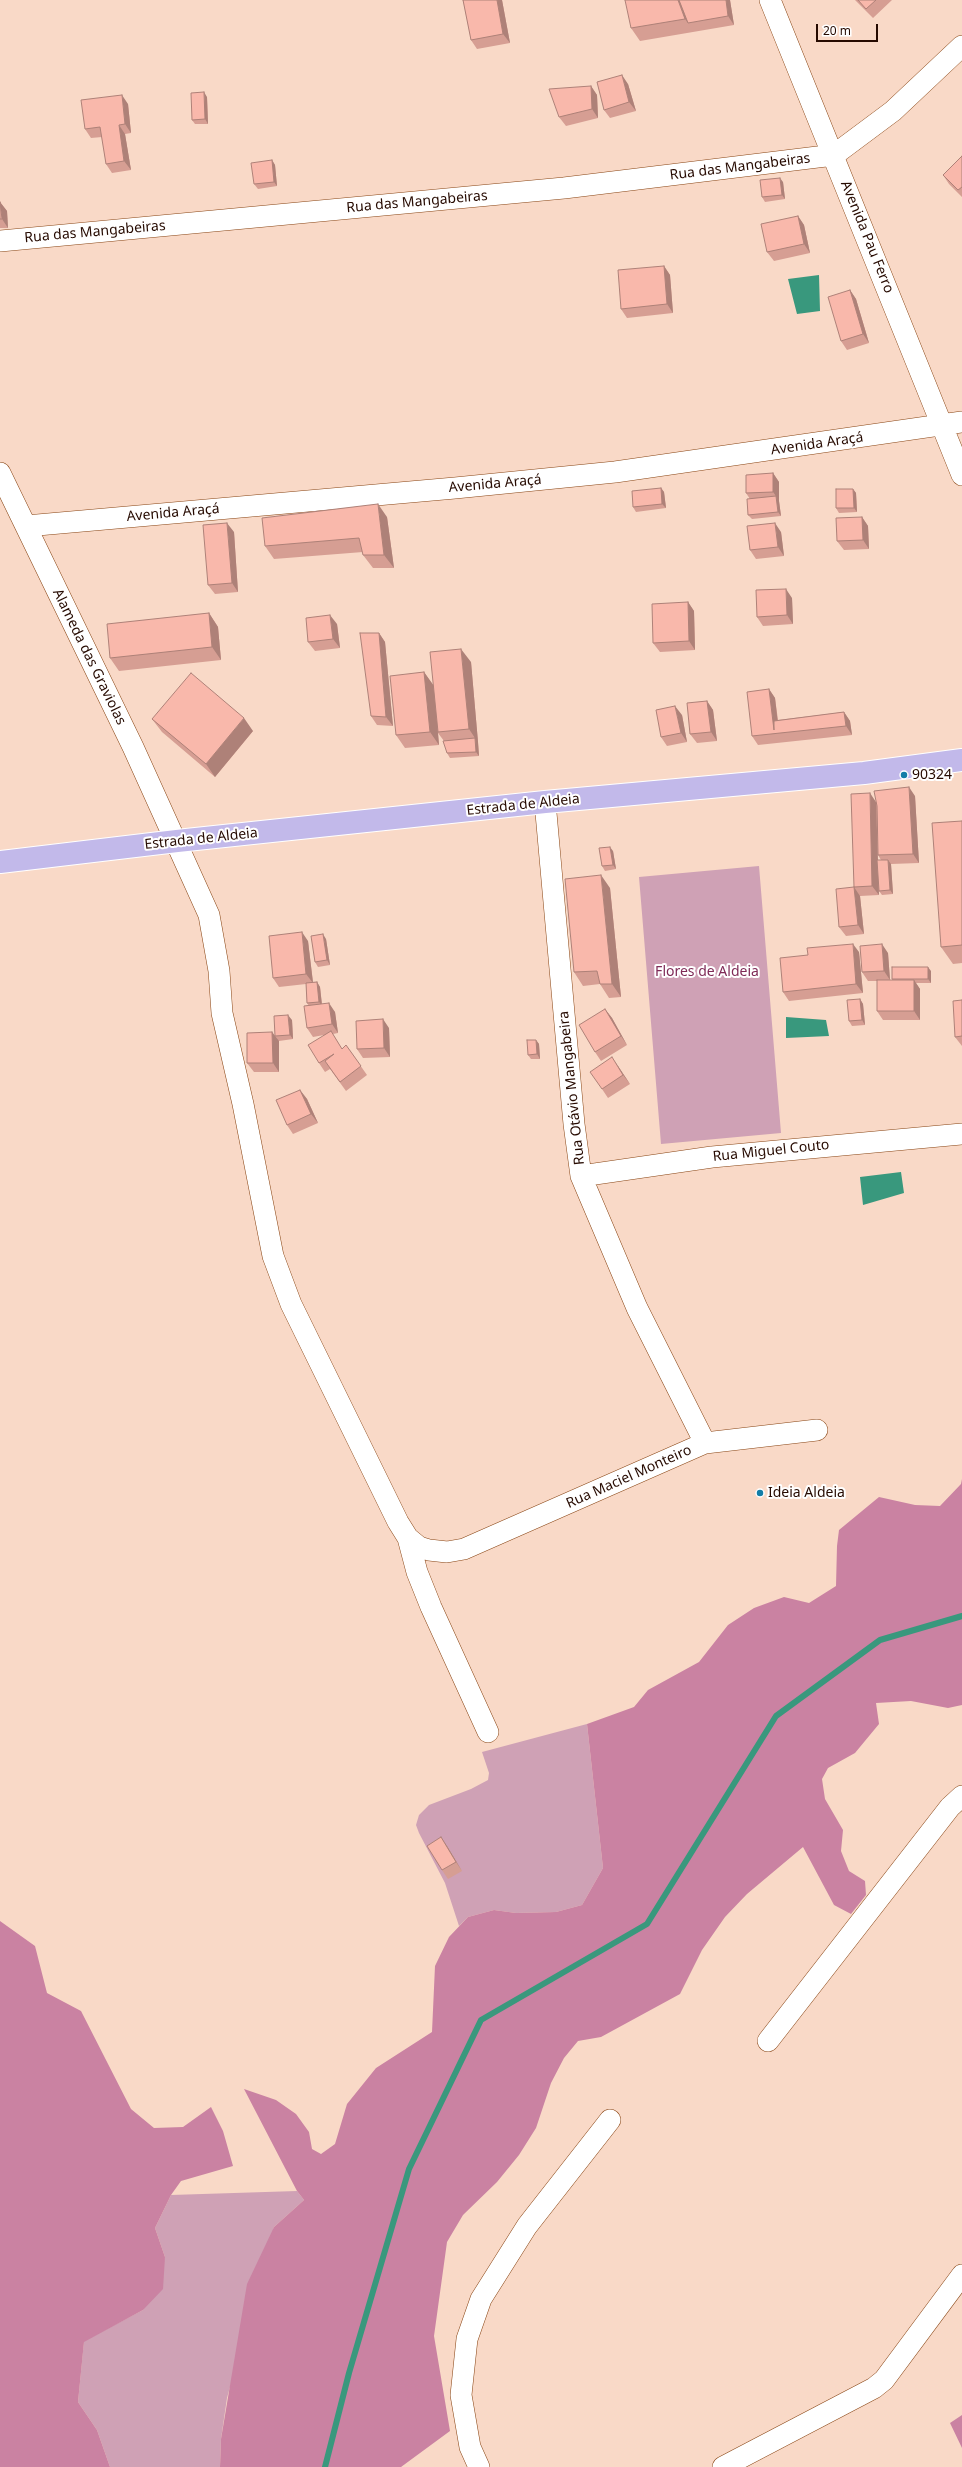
<!DOCTYPE html>
<html>
<head>
<meta charset="utf-8">
<style>
	body { margin:0 }
	#map { position:relative; width:962px; height:2467px; overflow:hidden; background:#f9d9c7; font-family:"Noto Sans",sans-serif }
	canvas { display:block }
	.scale { position:absolute; left:816px; top:24px; width:62px; height:18px; box-sizing:border-box; border:2px solid #260a00; border-top:0; padding-left:5px; font-size:12px; line-height:14px; white-space:nowrap; color:#260a00; -webkit-text-stroke:3px #fff; paint-order:stroke }
</style>
</head>
<body>
<div id="map">
<canvas width="962" height="2467"></canvas>
<div class="scale">20 m</div>
</div>
<script>
const g = document.querySelector('canvas').getContext('2d');
g.lineJoin = 'round';
function fillPath(path, color) { g.fillStyle = color; g.fill(path, 'evenodd'); }
const toPath = rows => new Path2D(rows.map(r => 'M' + r).join(''));
function strokePath(path, color, width, dash) { g.strokeStyle = color; g.lineWidth = width; g.lineCap = dash ? 'butt' : 'round'; g.setLineDash(dash || []); g.stroke(path); }
function label(font, color, halo, rows, align = 'center') {
  g.font = font + ' "Noto Sans",sans-serif'; g.lineWidth = 4; g.setLineDash([]); g.textBaseline = 'middle'; g.strokeStyle = halo; g.fillStyle = color; for (const [text, x, y, turn = 0] of rows) {
    g.save(); g.translate(x, y); g.rotate((+turn || 0) * Math.PI / 180); g.textAlign = isNaN(turn) ? turn : align; if (halo) g.strokeText(text, 0, 0); g.fillText(text, 0, 0); g.restore();
  }
}
fillPath(toPath([
	[759,866,781,1133,661,1144,639,877],
	[587,1724,603,1868,582,1905,556,1912,516,1913,494,1910,468,1917,459,1926,445,1883,419,1833,416,1825,419,1815,429,1805,471,1789,488,1780,489,1773,482,1752],
	[297,2191,304,2200,274,2227,227,2398,221,2439,220,2467,110,2467,97,2430,78,2402,84,2341,143,2310,165,2257,155,2228,171,2195]
]), '#cfa1b5');
fillPath(toPath([
	[962,1479,962,1705,948,1708,911,1701,876,1703,879,1724,855,1753,828,1768,822,1779,825,1799,843,1830,841,1851,849,1871,865,1881,866,1895,851,1914,834,1905,803,1847,747,1894,725,1917,702,1950,680,1994,601,2037,578,2041,564,2058,551,2083,536,2128,519,2155,497,2182,463,2215,447,2242,434,2336,450,2431,401,2467,220,2467,221,2439,247,2284,274,2227,304,2200,297,2191,244,2089,276,2100,296,2114,309,2132,312,2149,321,2154,335,2144,347,2104,376,2068,432,2032,435,1966,449,1937,468,1917,494,1910,516,1913,556,1912,582,1905,603,1868,587,1724,634,1707,648,1690,699,1662,728,1625,754,1608,784,1597,809,1603,836,1586,837,1546,839,1530,879,1497,915,1505,940,1506,961,1484],
	[0,1921,35,1946,47,1993,81,2011,131,2109,154,2128,183,2127,211,2107,223,2131,233,2166,181,2181,171,2195,155,2228,165,2257,163,2289,143,2310,84,2342,78,2402,97,2430,110,2467,0,2467],
	[962,2415,962,2448,950,2423]
]), '#ca82a2');
fillPath(toPath([
	[819,275,820,311,797,314,788,279],
	[786,1017,826,1020,829,1036,786,1038],
	[901,1172,904,1193,863,1205,860,1177]
]), '#39987d');
strokePath(toPath([
	[325,2467,349,2373,409,2169,481,2020,647,1924,776,1716,880,1640,962,1616]
]), '#39987d', 6);
const minor = toPath([
	[770,0,962,475],
	[0,241,564,188,834,155,893,111,962,46],
	[0,473,133,747,209,915,219,971,222,1013,243,1104,273,1256,291,1304,398,1522,408,1538,419,1547,429,1550,447,1552,464,1549,705,1443,817,1430],
	[26,526,455,488,615,472,962,422],
	[545,802,574,1124,581,1176,637,1308,705,1443],
	[581,1176,712,1157,962,1134],
	[408,1538,417,1572,431,1607,488,1732],
	[768,2041,950,1807,962,1796],
	[479,2467,470,2447,461,2395,467,2339,481,2299,527,2226,610,2120],
	[723,2467,874,2388,884,2380,962,2275]
]);
const major = toPath([
	[0,862,177,841,545,802,864,773,962,760]
]);
strokePath(minor, '#894514', 22);
strokePath(major, '#fff', 24);
strokePath(minor, '#fff', 21);
strokePath(major, '#c2b9ea', 22);
fillPath(toPath([
	[463,0,502,0,510,43,477,49,471,40],
	[730,0,734,25,640,41,631,28],
	[855,0,892,0,873,18],
	[628,84,636,111,610,118,604,110],
	[591,86,597,95,598,118,566,126,559,117],
	[207,97,208,124,195,124,192,120],
	[128,104,131,133,125,134,131,170,112,173,106,164,102,137,91,138,85,129],
	[962,156,962,197,949,184,943,175],
	[272,160,275,165,277,186,258,189,254,184],
	[783,182,785,199,765,202,762,197],
	[0,202,7,211,8,228,0,228],
	[798,216,804,225,810,253,774,261,767,252],
	[664,266,670,275,673,313,627,318,621,309],
	[850,290,856,299,869,343,847,350,841,341],
	[773,473,779,482,779,501,781,516,752,519,748,515,750,499,746,493],
	[661,488,664,492,666,508,636,512,633,507],
	[853,489,856,493,857,512,839,513,836,508],
	[387,517,394,568,373,568,363,555,363,552,274,559,265,546],
	[862,517,868,526,869,549,844,550,837,541],
	[234,532,238,592,215,594,208,585],
	[781,532,784,556,756,559,750,550],
	[792,598,793,624,763,626,757,617],
	[688,602,694,611,695,650,660,652,653,643],
	[209,613,218,627,221,660,119,671,110,658],
	[337,624,340,648,315,651,308,642],
	[379,633,385,642,393,726,377,725,371,716],
	[471,662,478,742,479,756,450,758,447,753,444,741,438,733,439,745,405,748,396,735,424,672,433,685],
	[769,689,775,698,778,720,844,712,850,721,852,735,758,745,752,736],
	[707,701,713,710,717,741,697,743,690,734],
	[682,715,687,742,667,746,661,737],
	[152,719,253,731,215,777,162,732],
	[915,796,919,863,891,864,893,894,882,895,879,891,878,888,879,895,860,896,854,887,876,802],
	[876,803,878,855,881,860,878,860],
	[962,821,962,963,953,964,941,947],
	[613,851,616,869,605,871,602,866],
	[854,887,860,896,864,934,846,936,839,927],
	[610,888,621,997,609,998,600,984,583,986,574,972],
	[326,939,330,965,318,967,315,962],
	[308,941,313,982,317,982,320,987,322,1004,335,1012,338,1033,333,1034,342,1049,346,1045,367,1075,346,1091,330,1069,325,1072,319,1063,324,1035,313,1037,307,1028,309,1006,307,1003,306,984,279,987,273,978],
	[859,952,863,993,789,1001,783,992],
	[888,953,890,980,892,980,892,979,931,971,931,983,916,983,920,989,920,1020,883,1020,877,1011,877,981,868,981,862,972],
	[860,999,863,1004,865,1025,852,1026,849,1021],
	[962,1000,962,1046,955,1037],
	[605,1009,612,1018,627,1045,601,1061,595,1052],
	[292,1020,293,1039,279,1041,275,1036],
	[389,1028,390,1057,363,1058,357,1049],
	[272,1032,279,1041,279,1072,254,1072,247,1063],
	[536,1040,539,1044,540,1059,531,1059,528,1055],
	[618,1066,630,1084,608,1098,602,1089],
	[300,1090,307,1099,318,1123,293,1134,287,1125],
	[447,1846,462,1871,448,1879,442,1870]
]), '#d69e93');
fillPath(toPath([
	[497,0,502,0,510,43,503,34],
	[678,0,683,0,688,23,685,19],
	[726,0,730,0,734,25,728,16],
	[622,75,628,84,636,111,629,102],
	[591,86,597,95,598,118,592,109],
	[204,92,207,97,208,124,205,119],
	[122,95,128,104,131,133,125,124],
	[119,125,125,134,131,170,124,161],
	[272,160,275,165,277,186,274,182],
	[780,178,783,182,785,199,782,195],
	[0,202,7,211,8,228,2,219],
	[798,216,804,225,810,253,804,244],
	[664,266,670,275,673,313,667,304],
	[850,290,856,299,869,343,863,334],
	[773,473,779,482,779,501,781,516,778,512,776,496,773,492],
	[661,488,664,492,666,508,662,504],
	[853,489,856,493,857,512,854,508],
	[378,504,387,517,394,568,384,555],
	[862,517,868,526,869,549,863,540],
	[227,523,234,532,238,592,232,583],
	[775,523,781,532,784,556,778,547],
	[786,589,792,598,793,624,787,615],
	[688,602,694,611,695,650,689,641],
	[209,613,218,627,221,660,212,647],
	[330,615,337,624,340,648,333,639],
	[379,633,385,642,393,726,386,717],
	[461,649,471,662,478,742,479,756,476,752,475,738,469,729],
	[424,672,434,686,439,745,430,732],
	[769,689,775,698,779,733,774,730],
	[707,701,713,710,717,741,711,732],
	[675,706,682,715,687,742,681,733],
	[844,712,850,721,852,735,846,726],
	[244,718,253,731,215,777,206,764],
	[909,787,915,796,919,863,913,854],
	[870,793,876,802,879,895,872,886],
	[610,847,613,851,616,869,613,865],
	[888,860,891,864,893,894,890,890],
	[601,875,610,888,621,997,612,984],
	[854,887,860,896,864,934,858,925],
	[302,932,308,941,313,983,306,974],
	[323,934,326,939,330,965,327,960],
	[853,944,859,952,863,993,856,984],
	[882,944,888,953,890,980,884,971],
	[928,967,931,971,931,983,928,979],
	[914,980,920,989,920,1020,914,1011],
	[317,982,320,987,322,1006,319,1002],
	[860,999,863,1004,865,1025,862,1020],
	[329,1003,335,1012,338,1033,332,1024],
	[605,1009,612,1018,627,1045,621,1036],
	[288,1015,292,1020,293,1039,290,1035],
	[383,1019,389,1028,390,1057,384,1048],
	[272,1032,279,1041,279,1072,273,1063],
	[536,1040,539,1044,540,1059,537,1054],
	[612,1057,630,1084,623,1075],
	[300,1090,307,1099,318,1123,311,1114],
	[441,1837,447,1846,462,1871,456,1862]
]), '#ae8178');
const building = toPath([
	[463,0,497,0,503,34,471,40,463,0],
	[625,0,678,0,685,19,631,28,625,0],
	[679,0,726,0,728,16,688,23,679,0],
	[858,0,876,0,866,9,858,0],
	[622,75,629,102,604,110,597,82,622,75],
	[591,86,592,109,559,117,549,89,591,86],
	[204,92,205,119,192,120,191,93,204,92],
	[122,95,125,124,119,125,124,161,106,164,100,127,85,129,81,100,122,95],
	[962,156,962,187,958,190,943,175,962,156],
	[272,160,274,182,254,184,251,163,272,160],
	[780,178,782,195,762,197,760,180,780,178],
	[0,202,2,219,0,219,0,202],
	[798,216,804,244,767,252,761,224,798,216],
	[664,266,667,304,621,309,618,270,664,266],
	[850,290,863,334,841,341,828,297,850,290],
	[773,473,773,492,746,493,746,475,773,473],
	[661,488,662,504,633,507,632,491,661,488],
	[836,489,853,489,854,508,836,508,836,489],
	[776,496,778,512,748,515,747,499,776,496],
	[378,504,384,555,363,555,359,538,265,546,262,518,378,504],
	[862,517,863,540,837,541,836,518,862,517],
	[227,523,232,583,208,585,203,525,227,523],
	[775,523,778,547,750,550,747,526,775,523],
	[786,589,787,615,757,617,756,590,786,589],
	[688,602,689,641,653,643,652,604,688,602],
	[209,613,212,647,110,658,107,624,209,613],
	[330,615,333,639,308,642,306,618,330,615],
	[360,633,379,633,386,717,371,716,360,633],
	[461,649,469,729,438,732,430,652,461,649],
	[424,672,430,732,396,735,390,676,424,672],
	[191,673,244,718,206,764,152,719,191,673],
	[769,689,774,730,774,721,844,712,846,726,752,736,747,692,769,689],
	[707,701,711,732,690,734,687,703,707,701],
	[675,706,681,733,661,737,656,710,675,706],
	[475,738,476,752,447,753,443,741,475,738],
	[909,787,913,854,878,855,877,806,874,791,909,787],
	[870,793,872,886,854,887,851,794,870,793],
	[962,821,962,945,941,947,932,823,962,821],
	[610,847,613,865,602,866,599,848,610,847],
	[877,860,888,860,890,890,879,891,877,860],
	[601,875,612,984,600,984,597,971,574,972,565,879,601,875],
	[854,887,858,925,839,927,836,889,854,887],
	[302,932,306,974,273,978,269,936,302,932],
	[323,934,327,960,315,962,311,936,323,934],
	[853,944,856,984,783,992,780,958,808,955,807,948,853,944],
	[882,944,884,971,862,972,860,946,882,944],
	[892,967,928,967,928,979,892,979,892,967],
	[877,980,914,980,914,1011,877,1011,877,980],
	[317,982,319,1002,307,1003,306,983,317,982],
	[860,999,862,1020,849,1021,847,1000,860,999],
	[962,1000,962,1036,955,1037,953,1001,962,1000],
	[329,1003,332,1024,307,1028,304,1006,329,1003],
	[605,1009,621,1036,595,1052,579,1025,605,1009],
	[288,1015,290,1035,275,1036,274,1016,288,1015],
	[383,1019,384,1048,357,1049,356,1021,383,1019],
	[331,1031,342,1049,346,1045,361,1066,340,1082,325,1061,334,1054,319,1063,308,1045,331,1031],
	[272,1032,273,1063,247,1063,247,1033,272,1032],
	[527,1040,536,1040,537,1054,528,1055,527,1040],
	[612,1057,623,1075,602,1089,590,1072,612,1057],
	[300,1090,311,1114,287,1125,276,1100,300,1090],
	[441,1837,456,1862,442,1870,427,1846,441,1837]
]);
fillPath(building, '#f9b8ab');
strokePath(building, '#ae8178', 1);
for (const [x, y, r, color] of [
	[904,775,4,"#127da7"],
	[760,1493,4,"#127da7"]
]) { const dot = new Path2D(); dot.arc(x, y, r, 0, 2 * Math.PI); g.fillStyle = color; g.fill(dot); strokePath(dot, '#fff', 1.5); }
label('14px', '#260a00', '#fff', [
	["Rua das Mangabeiras",740,167,-7],
	["Rua das Mangabeiras",417,202,-5],
	["Rua das Mangabeiras",95,232,-5],
	["Avenida Pau Ferro",867,237,68],
	["Avenida Araçá",817,444,-8],
	["Avenida Araçá",495,484,-5],
	["Avenida Araçá",173,513,-5],
	["Alameda das Graviolas",89,657,64],
	["Estrada de Aldeia",523,805,-6],
	["Estrada de Aldeia",201,839,-6],
	["Rua Otávio Mangabeira",572,1088,-96],
	["Rua Miguel Couto",771,1151,-6],
	["Rua Maciel Monteiro",629,1477,-24]
]);
label('14px', '#260a00', '#fff', [
	["90324",912,775],
	["Ideia Aldeia",768,1493]
], 'left');
label('14px', '#7f2a57', '#fff', [
	["Flores de Aldeia",707,972]
]);
</script>
</body>
</html>
